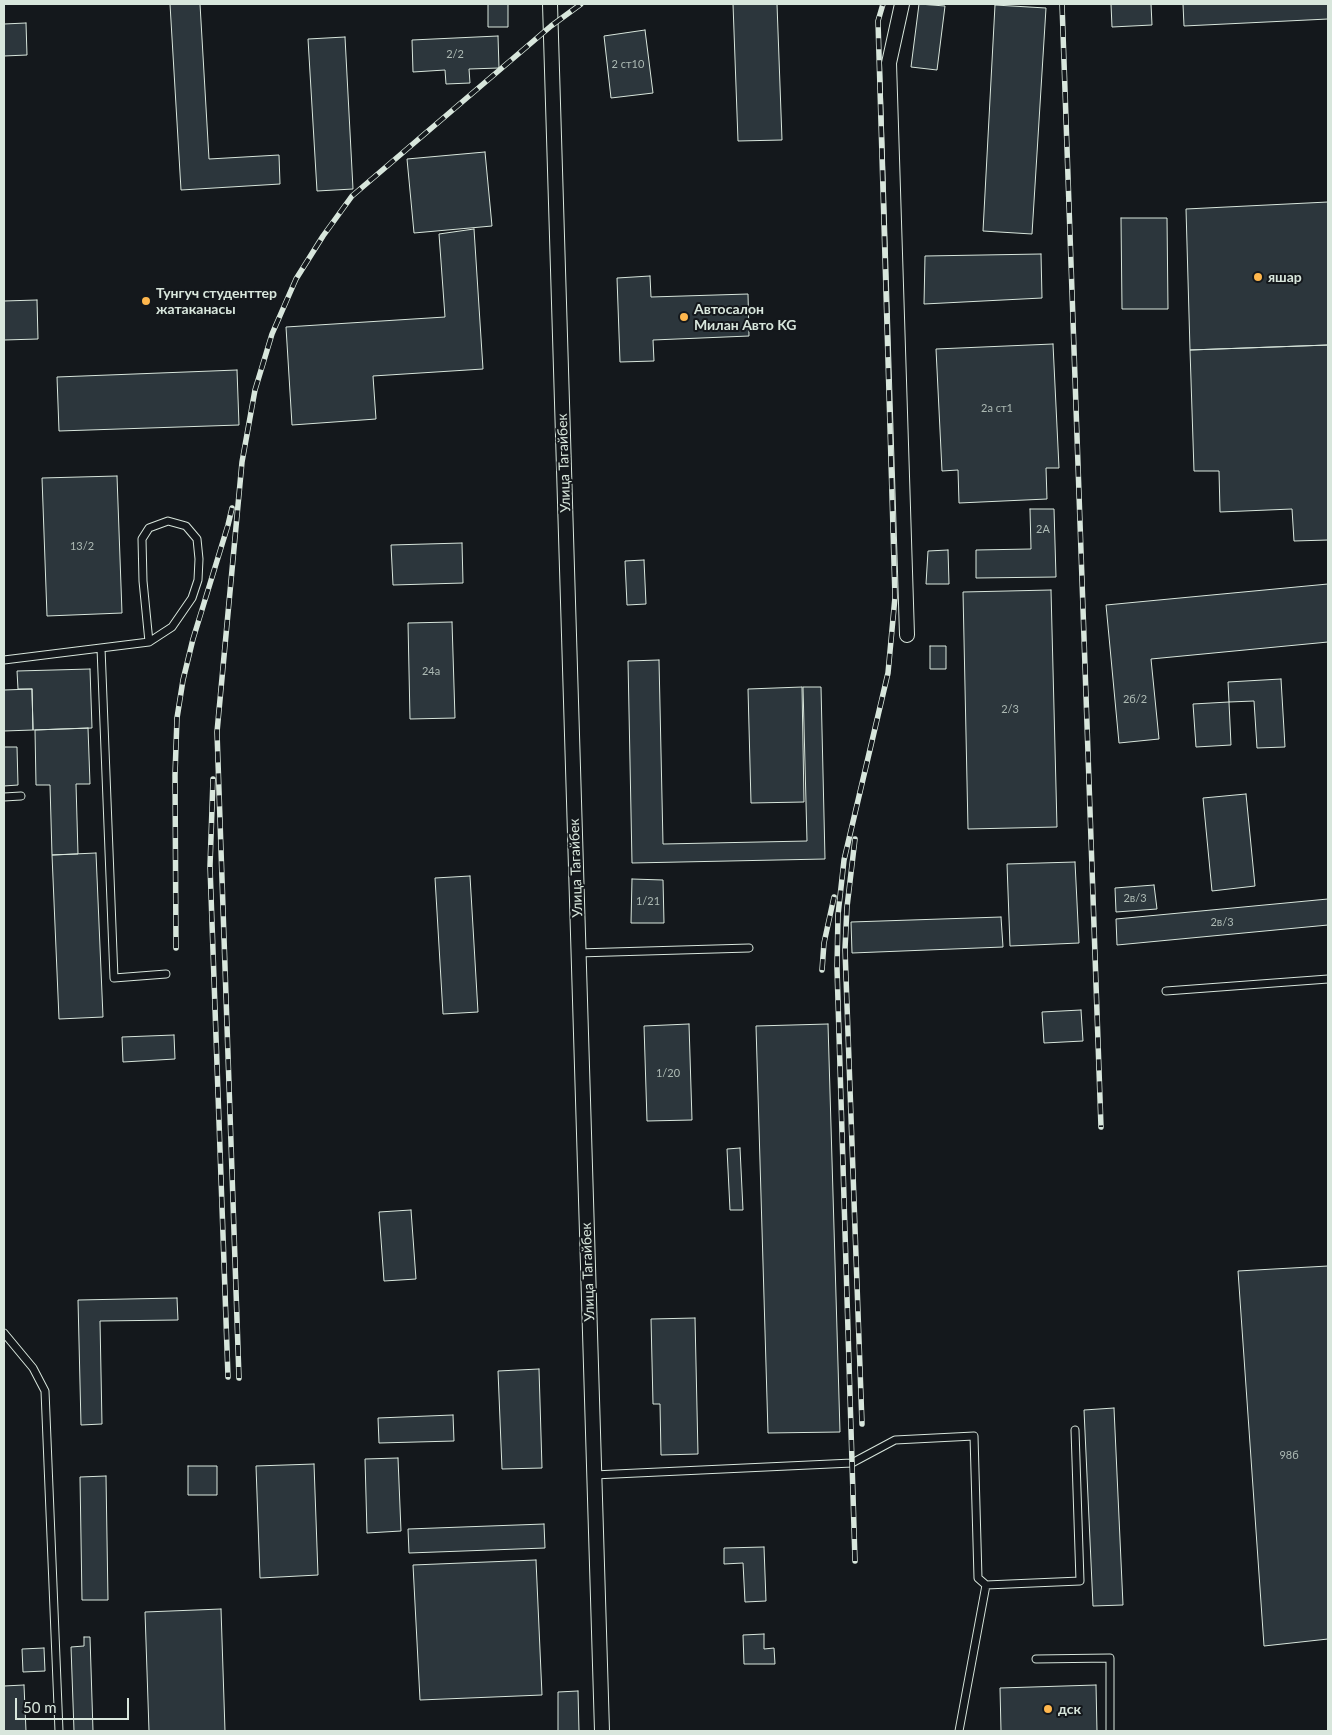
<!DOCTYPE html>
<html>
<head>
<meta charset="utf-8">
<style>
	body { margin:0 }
	#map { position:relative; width:1332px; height:1735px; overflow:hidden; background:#14181c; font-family:Lato,sans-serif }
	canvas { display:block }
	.frame { position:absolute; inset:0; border:5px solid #d8e6dc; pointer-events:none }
	.scale { position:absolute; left:15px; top:1698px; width:114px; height:22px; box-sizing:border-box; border:2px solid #d8e6dc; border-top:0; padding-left:6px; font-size:15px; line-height:18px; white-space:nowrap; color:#d8e6dc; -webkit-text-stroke:4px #14181c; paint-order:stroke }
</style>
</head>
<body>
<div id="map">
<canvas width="1332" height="1735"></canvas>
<div class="frame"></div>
<div class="scale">50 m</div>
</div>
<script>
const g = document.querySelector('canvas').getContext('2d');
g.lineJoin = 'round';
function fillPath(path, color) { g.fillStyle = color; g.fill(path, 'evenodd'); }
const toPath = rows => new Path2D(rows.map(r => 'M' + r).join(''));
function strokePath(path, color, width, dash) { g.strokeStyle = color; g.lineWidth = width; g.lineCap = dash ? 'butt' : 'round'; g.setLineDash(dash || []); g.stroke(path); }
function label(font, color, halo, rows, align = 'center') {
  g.font = font + ' Lato,sans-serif'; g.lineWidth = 4; g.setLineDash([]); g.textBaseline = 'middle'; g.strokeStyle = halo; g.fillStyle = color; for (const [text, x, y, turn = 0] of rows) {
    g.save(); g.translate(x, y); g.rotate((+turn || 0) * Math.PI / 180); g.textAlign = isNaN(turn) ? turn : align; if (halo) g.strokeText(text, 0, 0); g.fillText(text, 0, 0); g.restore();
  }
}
const building = toPath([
	[170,4,200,4,209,159,279,155,280,184,181,190,170,4],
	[488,4,508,4,508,27,488,27,488,4],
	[733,4,777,4,782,140,738,141,733,4],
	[919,4,945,6,937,70,911,67,919,4],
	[1111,4,1151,4,1152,25,1112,27,1111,4],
	[1183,4,1328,4,1328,19,1184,26,1183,4],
	[995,5,1046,8,1032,234,983,231,995,5],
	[26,23,27,55,4,56,4,24,26,23],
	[645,30,653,93,611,98,604,36,645,30],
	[498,36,499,68,469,69,470,83,446,84,445,70,413,72,412,40,498,36],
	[345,37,353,189,317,191,308,39,345,37],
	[485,152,492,226,414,233,407,159,485,152],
	[1328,202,1328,345,1190,350,1186,209,1328,202],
	[1121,218,1167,218,1168,309,1122,309,1121,218],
	[474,229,483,369,373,376,376,419,292,425,286,327,445,317,439,234,474,229],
	[1041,254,1042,298,924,304,925,256,1041,254],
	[650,276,651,297,748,294,749,336,653,340,654,361,620,362,617,278,650,276],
	[37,300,38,339,4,340,4,301,37,300],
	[1053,344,1059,468,1046,468,1047,499,959,503,958,470,942,471,936,349,1053,344],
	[1328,345,1328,540,1294,541,1292,509,1220,512,1219,471,1194,471,1190,350,1328,345],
	[237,370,239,425,59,431,57,377,237,370],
	[117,476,122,613,47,616,42,478,117,476],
	[1030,509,1054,509,1056,577,976,578,976,550,1031,549,1030,509],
	[462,543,463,583,393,585,391,545,462,543],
	[948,550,949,584,926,584,928,551,948,550],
	[644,560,646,604,627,605,625,561,644,560],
	[1328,584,1328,642,1151,659,1159,739,1119,743,1106,605,1328,584],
	[1051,590,1057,827,968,829,963,592,1051,590],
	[452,622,455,718,410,719,408,623,452,622],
	[930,646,946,646,946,669,930,669,930,646],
	[659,660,663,844,807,841,803,687,821,687,825,859,632,863,628,661,659,660],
	[90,669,92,728,33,730,32,689,18,689,17,671,90,669],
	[1281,679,1285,747,1257,748,1254,701,1229,702,1228,682,1281,679],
	[802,687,804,802,751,803,748,689,802,687],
	[32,689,33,730,4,731,4,690,32,689],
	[1229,702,1231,745,1196,747,1193,704,1229,702],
	[88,728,90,784,76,784,78,854,52,855,50,785,36,785,35,730,88,728],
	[4,747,17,747,18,785,4,786,4,747],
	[1246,794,1255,886,1212,891,1203,798,1246,794],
	[96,853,103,1017,59,1019,52,855,96,853],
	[1075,862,1079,943,1010,946,1007,864,1075,862],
	[470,876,478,1012,443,1014,435,878,470,876],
	[632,879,663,880,664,923,631,923,632,879],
	[1154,885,1157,909,1116,912,1115,888,1154,885],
	[1328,899,1328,925,1117,945,1116,919,1328,899],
	[1001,917,1003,947,852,953,851,922,1001,917],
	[1081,1010,1083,1041,1044,1043,1042,1012,1081,1010],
	[689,1024,692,1120,647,1121,644,1026,689,1024],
	[828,1024,840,1432,768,1433,756,1026,828,1024],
	[174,1035,175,1059,123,1062,122,1037,174,1035],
	[740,1148,743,1210,730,1210,727,1149,740,1148],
	[411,1210,416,1279,384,1281,379,1212,411,1210],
	[1328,1266,1328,1639,1264,1646,1238,1271,1328,1266],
	[177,1298,178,1320,100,1321,102,1424,81,1425,78,1300,177,1298],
	[695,1318,698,1454,661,1455,660,1404,653,1404,651,1319,695,1318],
	[539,1369,542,1468,502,1469,498,1371,539,1369],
	[1114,1408,1123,1605,1093,1606,1084,1410,1114,1408],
	[453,1415,454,1441,379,1443,378,1418,453,1415],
	[398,1458,401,1531,367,1533,365,1459,398,1458],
	[314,1464,318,1575,260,1578,256,1466,314,1464],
	[188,1466,217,1466,217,1495,188,1495,188,1466],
	[106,1476,108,1600,82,1600,80,1477,106,1476],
	[544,1524,545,1548,409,1553,408,1529,544,1524],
	[764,1547,766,1601,745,1602,743,1563,724,1564,724,1548,764,1547],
	[536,1560,542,1695,420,1700,413,1565,536,1560],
	[221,1609,225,1731,149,1731,145,1612,221,1609],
	[764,1634,764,1649,774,1648,775,1664,744,1664,743,1635,764,1634],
	[84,1637,90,1637,93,1731,74,1731,71,1647,84,1646,84,1637],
	[44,1648,45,1671,23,1672,22,1649,44,1648],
	[24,1685,26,1731,4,1731,4,1686,24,1685],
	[1096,1685,1097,1731,1001,1731,1000,1688,1096,1685],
	[578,1691,579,1731,558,1731,558,1692,578,1691]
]);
fillPath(building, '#2c363c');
strokePath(building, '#d8e6dc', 1);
const lane = toPath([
	[101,648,114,978,166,974],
	[4,660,149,642,172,627,192,598,198,580,199,559,197,539,186,526,168,521,149,528,142,539,143,581,149,642],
	[4,797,21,796],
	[578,953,749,948],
	[1166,991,1328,979],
	[4,1333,33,1368,45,1391,59,1731],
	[594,1475,852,1463,895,1440,974,1436,978,1578,986,1585,1080,1581,1075,1430],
	[1036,1659,1110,1658,1110,1731],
	[959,1731,986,1585]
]);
const street = toPath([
	[550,4,602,1731],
	[902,4,889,63,907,635]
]);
strokePath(lane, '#d8e6dc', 9);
strokePath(street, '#d8e6dc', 16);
strokePath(lane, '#14181c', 7);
strokePath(street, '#14181c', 14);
const rail = toPath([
	[1062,4,1101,1127],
	[213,779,210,866,228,1377],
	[855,839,847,907,845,949,862,1424],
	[176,948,175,775,177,718,183,680,193,639,228,525,232,508],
	[822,970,824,943,834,897],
	[239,1378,217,732,242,462,255,390,272,334,296,279,323,236,352,196,551,26,581,4],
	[855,1561,837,968,838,915,844,860,888,673,895,597,878,21,883,4]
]);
strokePath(rail, '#d8e6dc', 5.5);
strokePath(rail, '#14181c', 4, [11]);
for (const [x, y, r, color] of [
	[1258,277,5,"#ffb74d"],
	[146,301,5,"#ffb74d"],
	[684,317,5,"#ffb74d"],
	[1048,1709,5,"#ffb74d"]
]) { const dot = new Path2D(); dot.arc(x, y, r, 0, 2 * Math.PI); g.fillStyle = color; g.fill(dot); strokePath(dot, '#14181c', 2); }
label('11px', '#adbab4', null, [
	["2/2",455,54],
	["2 ст10",628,64],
	["2а ст1",997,408],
	["2А",1043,529],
	["13/2",82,546],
	["24а",431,671],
	["2б/2",1135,699],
	["2/3",1010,709],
	["2в/3",1135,898],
	["1/21",648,901],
	["2в/3",1222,922],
	["1/20",668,1073],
	["98б",1289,1455]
]);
label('bold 14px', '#d8e6dc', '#14181c', [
	["яшар",1268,277],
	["Тунгуч студенттер",156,293],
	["жатаканасы",156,309],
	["Автосалон",694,309],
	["Милан Авто KG",694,325],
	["дск",1058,1709]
], 'left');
label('14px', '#d8e6dc', '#14181c', [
	["Улица Тагайбек",564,463,-92],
	["Улица Тагайбек",576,868,-92],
	["Улица Тагайбек",588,1272,-92]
]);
</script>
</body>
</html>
